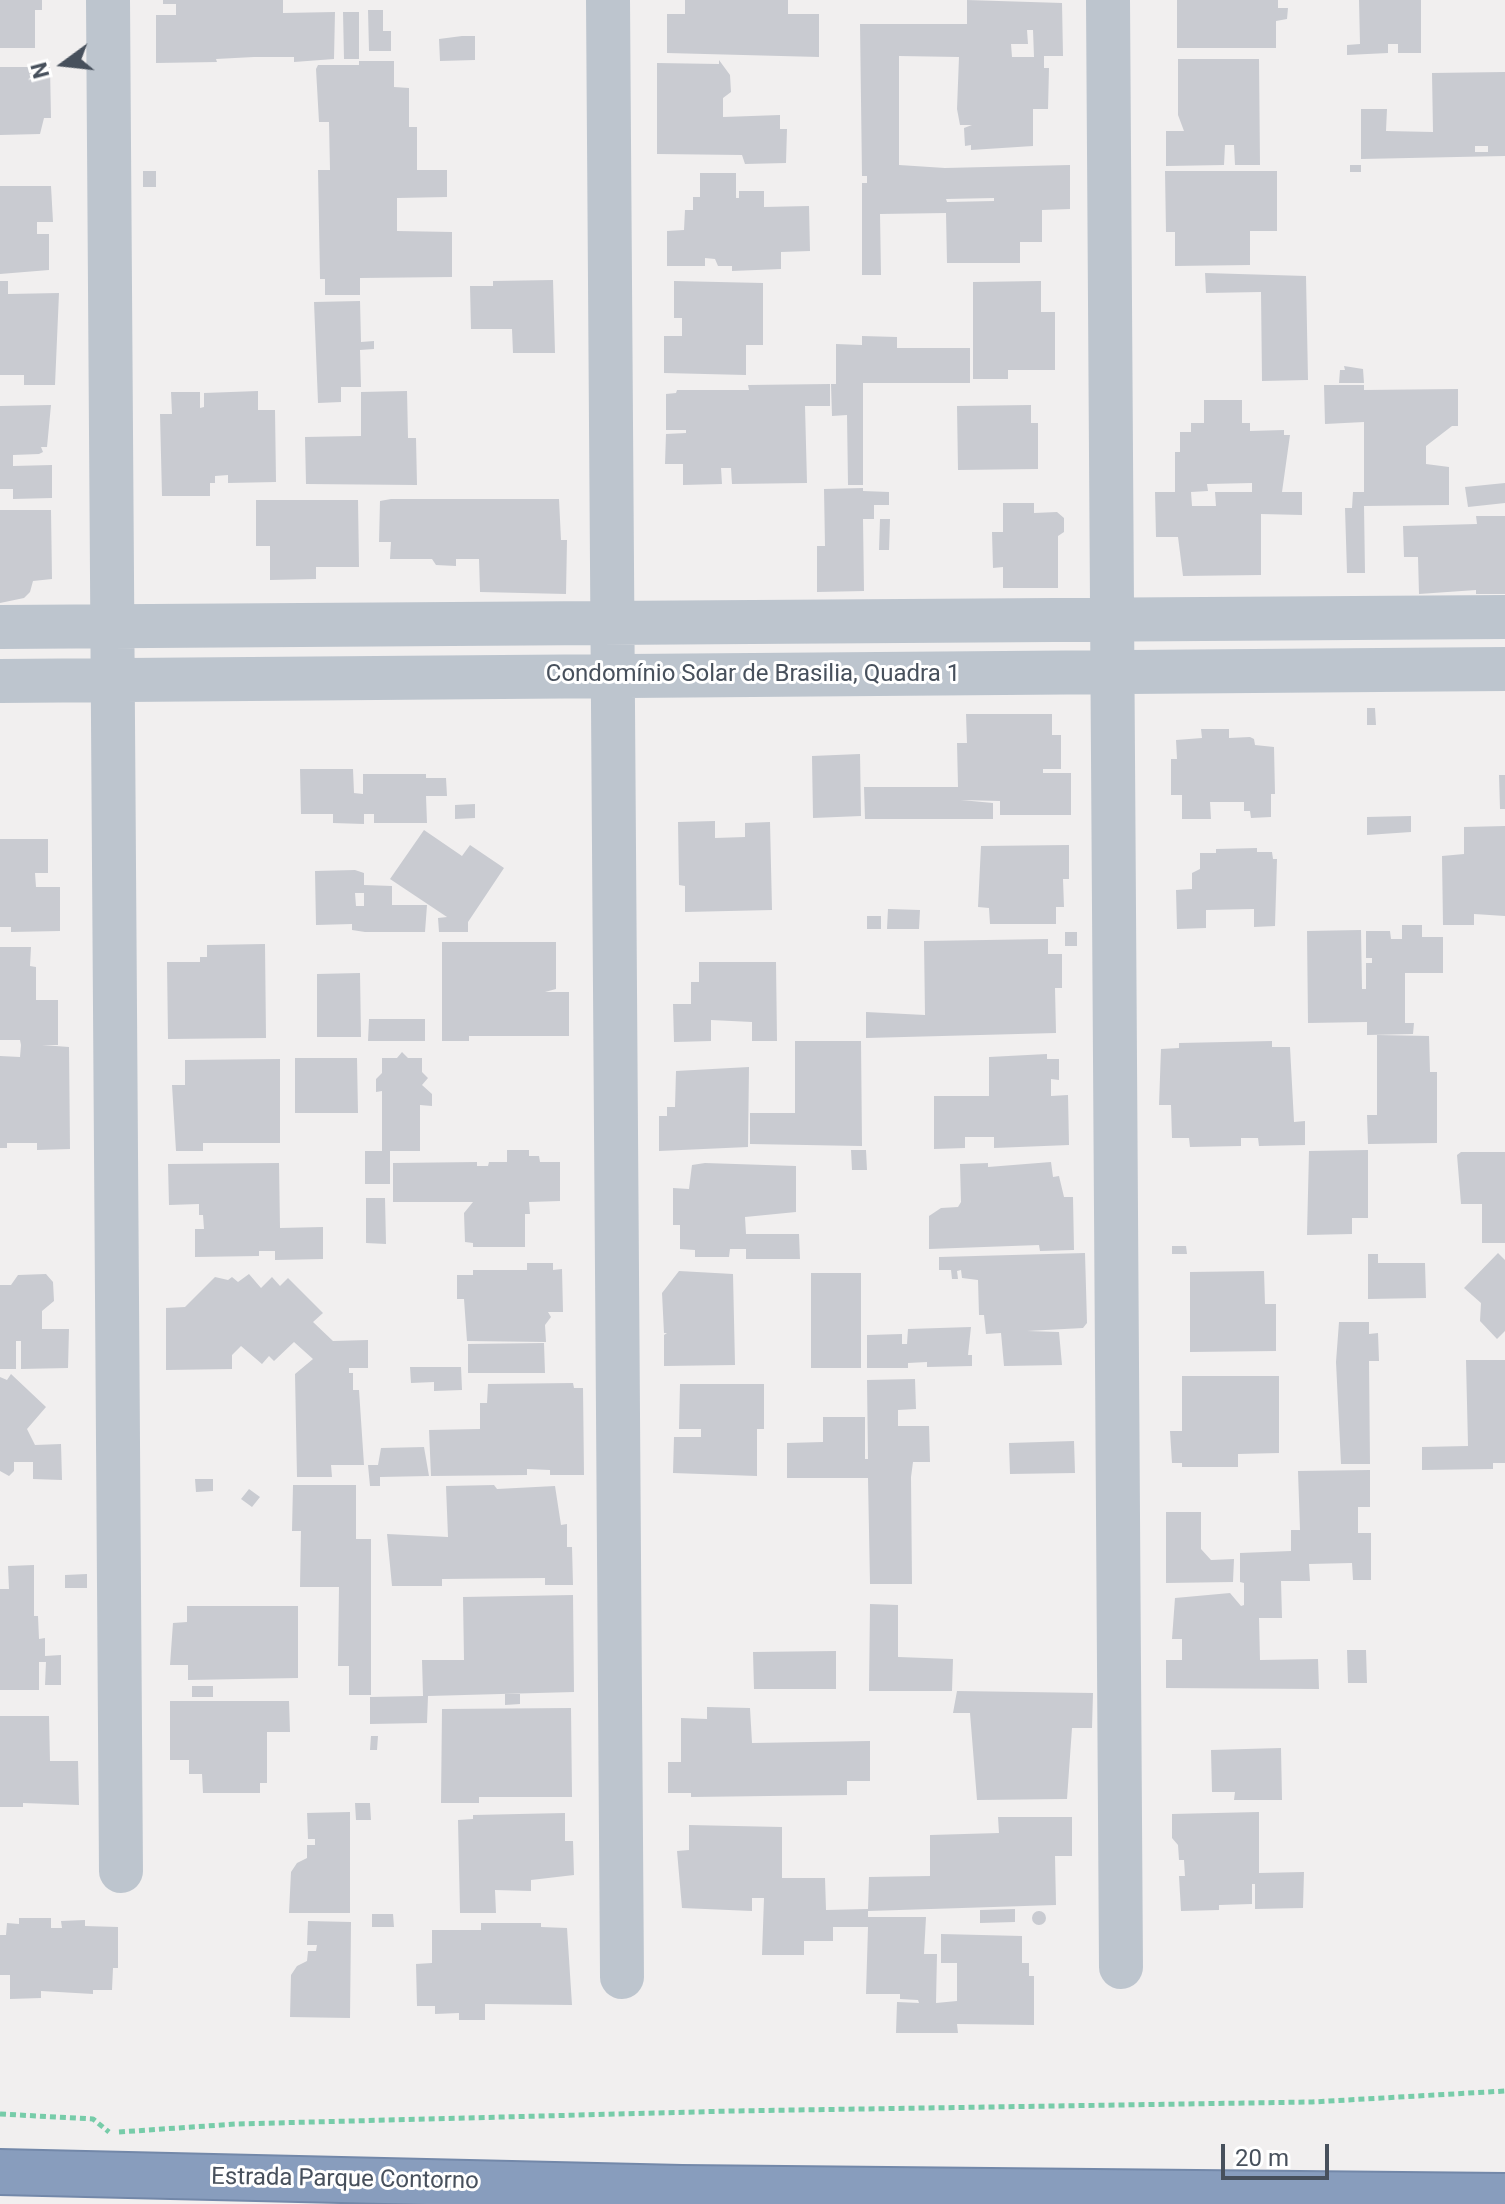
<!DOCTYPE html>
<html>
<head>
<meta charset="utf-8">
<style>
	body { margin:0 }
	#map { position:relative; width:1505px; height:2204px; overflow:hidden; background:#f1efef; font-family:Roboto,sans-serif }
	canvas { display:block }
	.north { position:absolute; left:24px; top:24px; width:80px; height:80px; -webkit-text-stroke:6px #fff; paint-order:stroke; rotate:255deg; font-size:22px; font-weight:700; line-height:32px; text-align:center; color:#47505c }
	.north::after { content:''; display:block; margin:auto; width:28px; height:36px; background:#47505c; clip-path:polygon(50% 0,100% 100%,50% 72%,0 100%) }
	.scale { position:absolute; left:1221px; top:2144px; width:108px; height:36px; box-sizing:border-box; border:4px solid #47505c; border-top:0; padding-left:10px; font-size:24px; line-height:28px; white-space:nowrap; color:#47505c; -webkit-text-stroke:6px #fff; paint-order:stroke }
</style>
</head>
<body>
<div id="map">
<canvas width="1505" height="2204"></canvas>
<div class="north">N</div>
<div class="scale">20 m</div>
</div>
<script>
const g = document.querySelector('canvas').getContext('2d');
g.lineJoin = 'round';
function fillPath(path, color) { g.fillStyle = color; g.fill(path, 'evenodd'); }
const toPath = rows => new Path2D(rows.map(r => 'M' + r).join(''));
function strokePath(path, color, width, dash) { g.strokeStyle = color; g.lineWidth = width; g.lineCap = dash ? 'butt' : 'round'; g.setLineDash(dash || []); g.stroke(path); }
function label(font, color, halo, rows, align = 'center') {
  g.font = font + ' Roboto,sans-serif'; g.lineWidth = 6; g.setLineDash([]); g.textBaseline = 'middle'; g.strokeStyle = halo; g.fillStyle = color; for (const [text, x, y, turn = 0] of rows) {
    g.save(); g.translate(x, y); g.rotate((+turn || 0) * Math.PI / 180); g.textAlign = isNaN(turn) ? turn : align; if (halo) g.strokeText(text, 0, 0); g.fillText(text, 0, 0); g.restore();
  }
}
fillPath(toPath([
	[0,0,42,0,42,10,35,10,35,48,0,48],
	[163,0,283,0,283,13,335,12,334,59,294,62,294,57,254,57,216,59,217,62,156,63,156,15,176,15,176,4,163,4],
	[685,0,788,0,788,14,819,14,819,57,667,53,667,14,685,14],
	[967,0,1062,3,1063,56,1044,56,1044,68,1049,68,1048,109,1033,109,1033,146,971,150,971,145,965,146,964,128,972,125,960,125,957,109,959,57,899,56,899,165,945,168,1070,165,1070,209,1042,210,1042,242,1020,242,1020,263,947,263,946,213,880,214,881,275,862,275,862,183,867,183,867,176,862,176,860,24,967,24],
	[1027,30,1033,30,1034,57,1012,57,1011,44,1028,44],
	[994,198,994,201,947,202,946,199],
	[1177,0,1278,0,1278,8,1288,8,1287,19,1276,21,1276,48,1177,48],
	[1359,0,1421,0,1421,53,1398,53,1398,44,1388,44,1388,53,1347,55,1347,45,1360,44],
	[368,10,383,10,383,31,391,31,391,51,369,51],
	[343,12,359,12,359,59,344,59],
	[462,36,475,36,475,60,440,61,439,39],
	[1178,59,1259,59,1260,165,1235,165,1234,145,1225,145,1224,165,1166,166,1166,131,1184,131,1178,115],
	[719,60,730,75,731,92,723,98,723,117,780,115,780,129,787,129,786,163,745,164,742,155,657,154,657,63,719,64],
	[359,61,394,61,394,87,409,88,409,127,417,127,417,170,447,170,447,197,397,198,397,231,452,232,452,277,360,278,360,295,325,295,325,279,320,279,318,170,330,170,329,122,319,122,316,69,318,65,359,65],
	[0,67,50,67,51,118,44,118,40,134,0,135],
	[1505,72,1505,156,1361,159,1361,109,1387,109,1386,131,1433,132,1432,73],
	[1475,146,1488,146,1488,152,1475,152],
	[1350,165,1361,165,1361,172,1350,172],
	[143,171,156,171,156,187,143,187],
	[1165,171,1277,171,1277,231,1250,231,1250,265,1175,266,1175,232,1166,232],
	[700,173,736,173,736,198,739,198,739,191,764,191,764,207,809,206,810,251,781,252,781,269,732,271,732,266,718,266,715,259,705,258,705,266,667,266,667,231,684,230,685,210,693,210,693,197,700,197],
	[0,186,51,186,53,222,37,222,37,234,49,234,49,270,0,274],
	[1205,273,1306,276,1308,380,1262,381,1261,292,1206,293],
	[553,280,555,353,513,353,512,329,471,329,470,286,493,286,493,281],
	[0,281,8,281,8,294,59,293,55,385,24,385,24,375,0,375],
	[674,281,763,283,763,345,746,345,746,375,664,373,664,336,682,336,682,318,674,318],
	[1041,281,1041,312,1055,312,1055,370,1008,370,1008,379,973,379,973,282],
	[360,301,361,342,374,341,374,349,360,350,361,387,341,387,341,402,318,403,314,302],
	[862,336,897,337,897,348,970,348,970,383,863,383,863,485,848,485,847,415,832,416,831,384,836,384,836,344,862,345],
	[1344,366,1363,369,1364,383,1339,383,1340,370,1345,370],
	[830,384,830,406,805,406,807,483,732,484,731,468,721,468,722,484,683,485,683,464,665,464,666,434,686,433,686,430,666,430,666,394,676,393,677,390,749,390,748,385],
	[1324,385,1364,385,1364,390,1458,389,1458,426,1452,426,1426,446,1426,464,1449,467,1449,505,1364,506,1365,573,1347,573,1345,508,1352,508,1353,492,1364,492,1364,422,1325,424],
	[258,391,258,410,275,410,276,482,228,483,228,475,215,476,215,483,210,483,210,496,162,496,160,414,172,414,171,392,200,392,200,408,204,407,204,393],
	[407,391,408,438,416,438,417,485,306,484,305,437,361,436,361,392],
	[1204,400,1242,400,1242,423,1250,423,1250,431,1284,430,1284,435,1290,435,1282,492,1302,492,1302,515,1261,514,1261,575,1183,576,1178,537,1156,537,1155,492,1175,492,1175,452,1180,452,1180,432,1191,432,1191,423,1204,423],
	[1252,483,1252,492,1215,492,1216,506,1192,506,1191,492,1208,491,1207,484],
	[51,405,47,447,41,447,43,452,39,454,13,455,13,466,52,465,52,498,13,499,13,489,0,489,0,406],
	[1031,405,1031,423,1038,423,1038,469,958,470,957,406],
	[1505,483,1505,503,1468,507,1465,487],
	[863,488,863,491,889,492,889,505,874,505,874,519,863,519,864,591,817,592,817,546,825,546,824,489],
	[391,499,559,499,561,540,567,540,566,594,480,592,479,559,456,559,456,566,436,565,432,559,390,559,391,542,379,542,380,501],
	[256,500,358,500,359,567,316,567,316,579,270,580,270,546,256,546],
	[1003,503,1034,503,1034,513,1057,512,1064,518,1064,532,1058,536,1058,588,1003,588,1003,567,993,568,992,532,1003,532],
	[0,510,51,510,52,579,33,581,30,592,24,598,0,603],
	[1476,516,1505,516,1505,594,1476,594,1476,590,1419,594,1418,557,1404,557,1403,526,1477,524],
	[880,519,890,519,889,550,879,550],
	[1367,708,1375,708,1376,725,1367,725],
	[966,714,1052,714,1052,735,1061,735,1061,769,1043,769,1043,773,1071,773,1071,815,1000,815,1000,801,961,800,993,803,993,819,865,819,864,787,958,787,957,743,967,743],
	[1201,729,1229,729,1229,738,1250,737,1254,739,1255,745,1274,747,1275,794,1271,794,1271,817,1251,818,1250,811,1244,811,1244,802,1210,802,1211,819,1182,819,1182,795,1171,795,1171,759,1177,759,1176,740,1202,738],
	[860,754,861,816,813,818,812,756],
	[300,769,353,769,354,793,363,794,363,774,426,774,426,778,446,778,447,796,426,796,427,823,374,823,374,814,364,814,364,824,333,823,333,814,301,814],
	[1499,775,1505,775,1505,809,1500,809],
	[475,804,475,818,455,819,455,805],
	[1411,816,1411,832,1367,835,1367,817],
	[715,821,715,838,745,837,745,823,770,822,772,910,685,912,685,886,679,885,678,822],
	[1505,826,1505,916,1474,914,1474,925,1443,925,1442,856,1464,854,1464,827],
	[424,830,462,856,470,845,504,868,468,922,468,932,439,932,438,918,447,917,390,879],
	[0,839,48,839,48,873,35,873,36,887,60,887,60,931,11,932,11,927,0,927],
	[1069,845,1069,879,1063,879,1064,907,1056,907,1056,924,990,924,989,908,978,907,981,846],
	[1257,848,1257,852,1272,852,1273,859,1277,859,1275,926,1254,927,1254,909,1206,910,1206,928,1177,929,1176,890,1192,889,1192,873,1200,869,1200,853,1216,853,1216,849],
	[355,870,364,873,364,885,392,886,392,905,427,905,425,932,365,932,352,930,352,924,316,925,315,871],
	[355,893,364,893,364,906,356,906],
	[888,909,920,910,919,929,887,929],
	[867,916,881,916,881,929,867,929],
	[1402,925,1422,925,1422,937,1443,937,1443,973,1405,973,1405,1023,1414,1023,1413,1034,1367,1035,1367,1022,1308,1023,1307,931,1361,930,1362,989,1366,989,1366,963,1372,963,1372,958,1366,958,1366,931,1390,931,1391,939,1402,939],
	[1065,932,1077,932,1077,946,1065,946],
	[1048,939,1048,954,1062,954,1062,988,1055,988,1056,1033,866,1038,866,1012,925,1015,924,941],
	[442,942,556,942,556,989,545,992,569,992,569,1036,469,1036,469,1041,442,1041],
	[265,944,266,1038,168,1039,167,962,200,962,200,957,207,957,207,945],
	[0,947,31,947,30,966,36,967,36,1000,58,1000,58,1045,42,1045,69,1047,70,1149,37,1150,37,1143,7,1143,7,1148,0,1148,0,1056,20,1057,21,1045,20,1040,0,1040],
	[699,962,776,962,777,1041,752,1041,752,1022,711,1020,711,1041,674,1042,673,1004,691,1004,691,982,699,982],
	[360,973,361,1037,317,1037,317,974],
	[369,1019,425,1019,425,1041,368,1041],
	[1377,1035,1429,1036,1430,1072,1437,1072,1437,1143,1368,1144,1367,1115,1377,1115],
	[795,1041,861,1041,862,1146,750,1144,750,1113,795,1113],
	[1272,1041,1272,1047,1290,1047,1294,1122,1305,1121,1305,1145,1259,1146,1258,1138,1241,1138,1241,1146,1190,1147,1189,1138,1172,1138,1171,1105,1159,1105,1161,1049,1179,1048,1179,1043],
	[402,1052,408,1058,422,1058,422,1072,428,1078,422,1085,432,1094,432,1106,420,1105,420,1151,390,1151,390,1184,365,1184,365,1151,382,1151,382,1091,376,1092,376,1079,382,1073,382,1058,397,1058],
	[1047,1054,1047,1059,1059,1059,1059,1080,1051,1079,1051,1096,1068,1095,1069,1145,994,1148,994,1137,965,1137,965,1148,934,1149,934,1096,989,1096,989,1057],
	[295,1058,357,1058,358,1113,295,1113],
	[280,1059,280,1143,203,1143,203,1151,176,1151,172,1085,185,1085,185,1060],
	[749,1067,748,1147,659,1151,659,1116,667,1116,667,1107,675,1107,676,1071],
	[507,1150,529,1150,529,1156,539,1156,540,1162,560,1162,560,1201,529,1202,530,1214,525,1214,525,1247,473,1247,473,1243,465,1242,464,1213,473,1202,393,1202,393,1163,477,1162,477,1166,488,1166,489,1162,507,1162],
	[851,1150,866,1150,867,1170,852,1170],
	[1368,1150,1368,1218,1352,1218,1352,1234,1307,1235,1309,1151],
	[1461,1152,1505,1152,1505,1243,1482,1243,1482,1204,1461,1204,1457,1155],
	[1051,1162,1053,1177,1059,1176,1064,1197,1073,1197,1074,1250,1040,1251,1039,1245,929,1249,929,1216,941,1208,958,1207,961,1202,960,1164,988,1163,988,1167],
	[279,1163,280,1228,323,1227,323,1259,275,1260,275,1251,259,1251,259,1256,195,1257,195,1229,204,1229,203,1215,199,1215,199,1204,169,1205,168,1164],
	[705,1163,796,1166,796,1212,745,1217,746,1234,799,1234,800,1259,746,1259,746,1249,730,1249,729,1257,695,1257,695,1250,680,1249,680,1225,673,1225,673,1188,689,1189,692,1165],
	[366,1198,385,1198,386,1244,366,1243],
	[1172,1246,1186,1246,1187,1254,1172,1254],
	[1085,1253,1087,1323,1083,1328,1027,1331,1059,1332,1062,1365,1004,1366,1001,1333,986,1334,984,1315,979,1315,978,1280,962,1278,961,1270,957,1271,958,1279,952,1279,951,1270,939,1270,939,1257],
	[1498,1253,1505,1260,1505,1331,1497,1339,1480,1321,1481,1303,1464,1288],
	[1368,1254,1378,1254,1378,1263,1425,1263,1426,1298,1368,1299],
	[527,1263,553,1263,553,1270,562,1269,563,1312,548,1312,551,1317,545,1325,546,1342,467,1341,464,1299,457,1299,457,1275,473,1275,473,1270,527,1270],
	[679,1271,733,1274,735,1365,664,1366,664,1335,667,1333,664,1333,662,1293],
	[1264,1271,1265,1304,1276,1304,1276,1351,1190,1352,1190,1272],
	[811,1273,861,1273,861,1368,811,1368],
	[46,1274,53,1282,54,1301,42,1311,42,1329,69,1329,68,1368,21,1369,21,1341,16,1341,16,1369,0,1369,0,1285,11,1285,18,1275],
	[249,1274,261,1288,272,1277,280,1286,288,1278,323,1313,313,1322,333,1341,368,1340,368,1368,349,1368,349,1373,353,1373,353,1390,359,1390,364,1465,331,1465,332,1477,297,1477,295,1374,313,1359,294,1342,274,1361,269,1356,262,1364,241,1346,232,1355,232,1369,166,1370,166,1308,185,1307,215,1277,228,1280,232,1277,238,1282],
	[1339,1322,1369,1322,1369,1334,1378,1333,1379,1361,1369,1361,1370,1464,1341,1464,1336,1362],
	[971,1327,968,1355,972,1355,972,1366,927,1367,927,1362,908,1363,908,1368,867,1368,867,1335,902,1334,902,1344,907,1344,908,1329],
	[544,1343,545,1373,468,1373,468,1344],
	[1466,1360,1505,1360,1505,1463,1493,1463,1493,1469,1422,1470,1422,1447,1468,1446],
	[410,1367,461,1367,462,1390,434,1391,434,1382,411,1383],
	[11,1374,46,1407,27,1429,35,1445,61,1444,62,1480,33,1479,33,1462,14,1462,14,1471,9,1476,0,1471,0,1377,7,1380],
	[1182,1376,1279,1376,1279,1453,1238,1454,1238,1467,1182,1467,1182,1463,1172,1463,1170,1431,1182,1431],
	[915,1379,916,1409,898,1410,898,1426,929,1426,930,1462,913,1462,911,1477,912,1584,870,1584,868,1478,787,1478,787,1443,823,1442,823,1417,865,1417,865,1459,868,1459,867,1380],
	[573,1383,574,1388,583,1388,584,1475,550,1475,550,1470,527,1469,527,1475,431,1476,429,1430,480,1429,480,1403,487,1403,488,1384],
	[680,1384,764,1384,764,1429,757,1429,757,1476,673,1473,674,1437,701,1437,701,1429,679,1429],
	[1074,1441,1075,1473,1010,1474,1009,1443],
	[424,1447,429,1476,380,1477,380,1486,370,1486,368,1465,378,1465,381,1448],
	[1370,1470,1370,1507,1358,1507,1358,1533,1371,1533,1371,1580,1353,1580,1352,1563,1309,1564,1310,1581,1281,1581,1282,1618,1259,1618,1260,1660,1318,1659,1319,1689,1166,1688,1166,1660,1182,1660,1182,1639,1172,1639,1175,1598,1230,1593,1241,1606,1244,1605,1244,1583,1240,1582,1240,1553,1291,1551,1291,1530,1300,1530,1298,1471],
	[195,1479,213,1479,213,1491,196,1492],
	[293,1485,356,1485,356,1539,371,1539,371,1695,349,1695,349,1666,338,1666,339,1587,300,1587,301,1531,292,1531],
	[494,1485,497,1489,555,1486,561,1525,567,1524,567,1547,572,1547,573,1585,545,1585,545,1578,442,1579,442,1586,392,1586,387,1534,448,1537,446,1486],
	[249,1489,260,1497,252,1507,241,1499],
	[1166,1512,1201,1512,1201,1549,1211,1560,1234,1559,1233,1582,1166,1583],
	[34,1565,34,1616,38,1616,39,1639,45,1638,45,1656,61,1655,61,1685,45,1685,46,1662,39,1662,39,1690,0,1690,0,1589,9,1589,8,1566],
	[87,1574,87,1588,65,1588,65,1575],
	[573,1595,574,1692,428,1696,427,1723,370,1724,370,1697,423,1696,422,1660,464,1660,463,1597],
	[870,1604,898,1605,898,1657,953,1659,952,1691,869,1691],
	[187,1606,298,1606,298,1678,188,1680,188,1665,170,1665,173,1623,187,1622],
	[1347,1650,1366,1650,1367,1683,1348,1683],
	[836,1651,836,1689,754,1689,753,1652],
	[192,1686,213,1686,213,1697,192,1697],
	[957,1691,1093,1693,1092,1728,1072,1728,1067,1799,977,1800,970,1713,953,1713],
	[505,1694,520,1694,520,1704,505,1705],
	[170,1701,289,1701,290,1732,267,1732,267,1783,260,1783,260,1793,203,1793,202,1774,189,1774,189,1760,170,1760],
	[707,1707,750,1708,752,1743,870,1741,870,1781,847,1781,847,1795,691,1797,691,1793,668,1793,668,1762,681,1762,681,1718,707,1719],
	[571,1708,572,1797,479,1797,479,1803,441,1803,442,1709],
	[0,1716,49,1716,50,1761,78,1761,79,1805,23,1803,23,1807,0,1807],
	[371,1736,378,1736,377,1750,370,1750],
	[1281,1748,1282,1800,1234,1800,1235,1792,1212,1792,1211,1750],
	[355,1803,370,1803,371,1820,356,1820],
	[350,1812,350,1913,289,1913,291,1872,297,1863,307,1858,307,1845,315,1845,315,1839,308,1839,307,1813],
	[1259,1812,1259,1873,1304,1872,1303,1908,1255,1909,1255,1884,1252,1884,1252,1904,1219,1905,1219,1910,1181,1911,1179,1876,1185,1876,1184,1860,1179,1860,1178,1845,1172,1838,1172,1814],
	[565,1813,565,1841,573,1841,574,1875,531,1880,531,1891,495,1890,496,1913,460,1913,458,1820,473,1819,473,1815],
	[998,1817,1072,1817,1072,1856,1055,1856,1056,1905,868,1911,868,1917,926,1917,924,1954,937,1954,936,2003,957,2001,957,1963,941,1963,941,1934,1022,1936,1022,1963,1029,1963,1029,1976,1034,1976,1034,2025,957,2024,958,2033,896,2033,897,2002,919,2003,918,2000,900,1999,900,1994,866,1994,868,1927,833,1927,833,1941,804,1941,804,1955,762,1955,764,1898,752,1898,752,1911,682,1908,677,1851,689,1850,689,1825,782,1827,782,1878,825,1878,826,1910,868,1909,869,1877,930,1876,930,1835,999,1833],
	[1015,1909,1015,1922,980,1923,980,1910],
	'1032 1918a7 7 0 1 1 14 0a7 7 0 1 1-14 0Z',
	[372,1914,393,1914,394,1927,372,1927],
	[19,1918,51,1918,51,1928,62,1928,61,1921,85,1920,85,1926,118,1927,118,1968,113,1968,112,1990,93,1990,93,1994,41,1991,41,1998,10,1999,10,1975,0,1975,0,1935,6,1935,7,1923,19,1924],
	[308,1921,351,1922,350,2018,290,2017,291,1975,297,1966,307,1961,308,1951,316,1951,317,1945,307,1945],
	[481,1923,541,1923,541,1927,567,1928,572,2005,485,2004,485,2020,459,2020,459,2013,435,2014,435,2006,417,2006,416,1964,432,1963,432,1930,481,1930]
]), '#c9cbd1');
const highway = toPath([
	[0,2172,682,2188,1505,2196]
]);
strokePath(highway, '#7388a9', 48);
strokePath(toPath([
	[0,2114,93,2119,109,2132],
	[119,2132,236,2124,732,2111,1312,2102,1505,2091]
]), '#77cca9', 5, [6, 4]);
strokePath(toPath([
	[108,0,121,1871],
	[608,0,622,1977],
	[1108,0,1121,1967],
	[0,627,1505,617],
	[0,681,1505,669]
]), '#bdc5ce', 44);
strokePath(highway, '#889dbd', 44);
label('24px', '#47505c', '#fff', [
	["Condomínio Solar de Brasilia, Quadra 1",753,675],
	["Estrada Parque Contorno",345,2180,1]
]);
</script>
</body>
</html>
